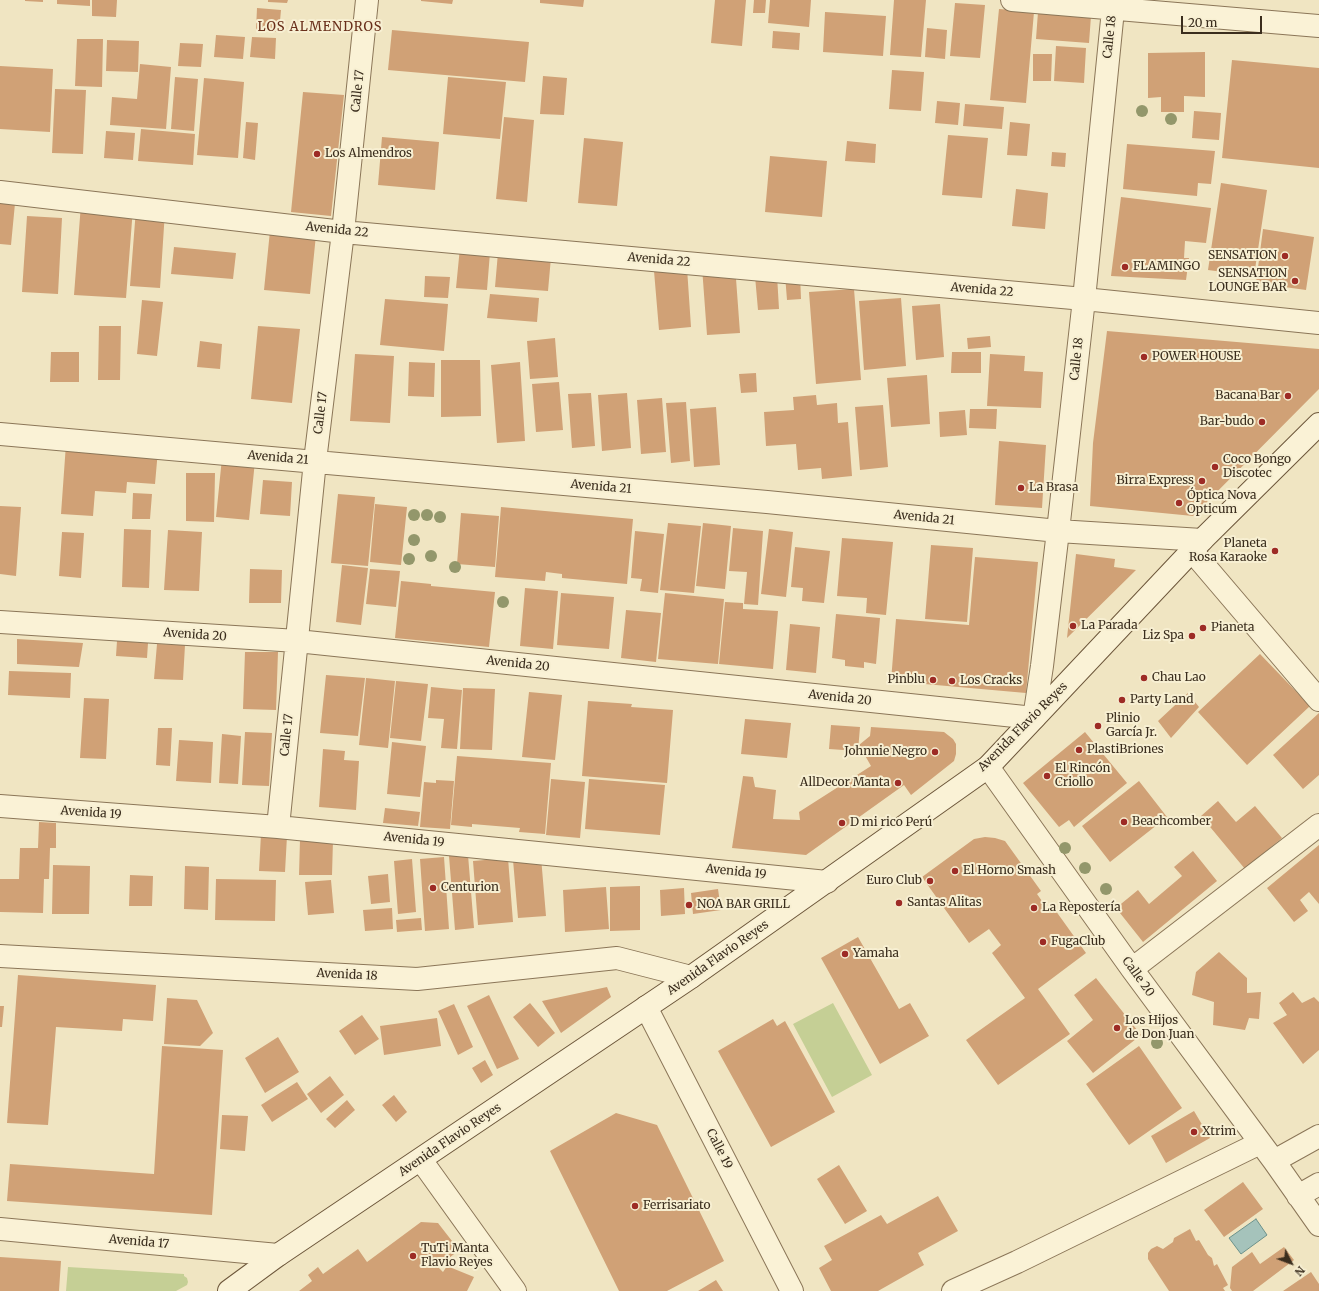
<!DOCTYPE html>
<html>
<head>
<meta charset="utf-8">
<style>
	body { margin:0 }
	#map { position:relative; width:1319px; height:1291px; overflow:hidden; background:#f0e5c2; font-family:Merriweather,serif }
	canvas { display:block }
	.north { position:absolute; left:1271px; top:1243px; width:40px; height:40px; -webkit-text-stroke:3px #f7efd2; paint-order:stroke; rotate:132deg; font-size:11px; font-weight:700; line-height:16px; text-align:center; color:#3a2d1d }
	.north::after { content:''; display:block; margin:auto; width:14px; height:18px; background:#3a2d1d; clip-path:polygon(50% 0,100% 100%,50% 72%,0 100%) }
	.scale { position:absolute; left:1181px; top:16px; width:81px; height:18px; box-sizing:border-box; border:2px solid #3a2d1d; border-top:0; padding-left:5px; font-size:12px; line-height:14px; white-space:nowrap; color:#3a2d1d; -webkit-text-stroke:3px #f7efd2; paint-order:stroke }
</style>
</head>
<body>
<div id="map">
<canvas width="1319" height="1291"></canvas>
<div class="north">N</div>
<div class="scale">20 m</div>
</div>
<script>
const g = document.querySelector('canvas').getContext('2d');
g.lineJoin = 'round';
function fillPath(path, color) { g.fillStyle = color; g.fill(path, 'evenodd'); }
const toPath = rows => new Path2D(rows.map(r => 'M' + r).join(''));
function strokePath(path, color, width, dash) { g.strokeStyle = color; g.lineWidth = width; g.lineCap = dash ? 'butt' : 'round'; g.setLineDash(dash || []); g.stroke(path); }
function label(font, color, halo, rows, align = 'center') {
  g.font = font + ' Merriweather,serif'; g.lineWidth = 4; g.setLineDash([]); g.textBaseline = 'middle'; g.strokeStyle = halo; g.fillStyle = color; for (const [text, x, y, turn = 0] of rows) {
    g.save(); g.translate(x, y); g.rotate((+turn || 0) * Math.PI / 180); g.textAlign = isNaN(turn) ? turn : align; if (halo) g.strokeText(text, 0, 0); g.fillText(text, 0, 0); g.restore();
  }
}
fillPath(toPath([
	[833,1003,872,1075,832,1097,793,1024],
	[68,1267,184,1274,184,1276,187,1278,188,1282,187,1285,176,1291,66,1291]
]), '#c5cf95');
const water = toPath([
	[1256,1219,1267,1235,1241,1254,1229,1238,1256,1219]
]);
fillPath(water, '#a5c3bb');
strokePath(water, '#6b918a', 1);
fillPath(toPath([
	[25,0,43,0,43,2,25,1],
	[57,0,90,0,90,6,57,4],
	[92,0,117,0,116,17,92,16],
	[268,0,288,0,287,3,268,2],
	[421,0,453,0,452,4,421,1],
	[540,0,584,0,583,7,540,3],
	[715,0,746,0,742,46,711,43],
	[754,0,766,0,765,13,753,13],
	[770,0,811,0,809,27,768,23],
	[894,0,926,0,921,57,890,55],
	[955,3,985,5,980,58,950,56],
	[257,8,281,10,279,32,256,30],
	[999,9,1034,12,1026,103,990,100],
	[825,12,886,16,883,56,823,52],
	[1038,12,1091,16,1089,43,1036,39],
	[927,28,947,30,945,59,925,57],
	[392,30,529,42,525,82,388,70],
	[773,31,800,33,799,50,772,48],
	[216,35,245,37,243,59,214,57],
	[252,37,276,38,275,59,250,57],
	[77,39,103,39,102,87,75,86],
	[107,40,139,41,138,72,106,71],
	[180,43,203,44,201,67,178,66],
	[1056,46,1086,48,1084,83,1054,81],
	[1205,52,1205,97,1184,96,1184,112,1161,112,1161,97,1148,98,1148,53],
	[1033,54,1052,54,1051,81,1033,81],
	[1232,60,1319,68,1319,168,1222,158],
	[140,64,171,67,166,129,110,125,112,97,137,99],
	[0,66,53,69,50,132,0,129],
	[892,70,924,72,921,111,889,109],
	[543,76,567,78,564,115,540,114],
	[175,77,198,79,194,131,171,129],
	[448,77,506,82,500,139,443,134],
	[204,78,244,82,238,158,197,155],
	[55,89,86,90,83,154,52,153],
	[303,92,344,95,331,216,291,212],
	[937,101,960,103,958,125,935,123],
	[965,104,1004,107,1002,129,963,126],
	[1194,111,1221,113,1219,140,1192,138],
	[504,117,534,120,527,202,496,199],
	[246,122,258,123,255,160,243,158],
	[1010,122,1030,124,1027,156,1007,155],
	[141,129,195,134,193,165,138,161],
	[106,131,135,133,133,160,104,158],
	[948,135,988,138,982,198,942,195],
	[382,137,439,142,435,190,378,185],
	[584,138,623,142,617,206,578,203],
	[847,141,876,144,875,163,845,161],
	[1127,144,1215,151,1211,184,1198,183,1197,196,1123,189],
	[1052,152,1066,153,1065,167,1051,166],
	[770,156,827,161,822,217,765,212],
	[1221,183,1267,190,1254,276,1208,270],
	[1016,189,1048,193,1045,229,1012,226],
	[0,192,16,193,11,245,0,244],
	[1121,197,1211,208,1206,243,1185,241,1184,258,1189,258,1186,280,1111,276],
	[81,204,133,208,126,298,74,295],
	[136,209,165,211,160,288,130,286],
	[27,216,62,218,58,294,22,292],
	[271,221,317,225,310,294,264,290],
	[1263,229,1314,237,1306,290,1256,283],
	[461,237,491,240,487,290,456,288],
	[499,241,552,246,548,291,495,287],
	[174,247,236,253,233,279,171,274],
	[735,265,740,333,707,335,702,267],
	[687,268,691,327,659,330,654,271],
	[800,274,801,299,787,300,785,275],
	[777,275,779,309,758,310,755,276],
	[425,276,450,277,448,298,424,297],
	[854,289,861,380,816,384,809,292],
	[490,294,539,298,537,322,487,318],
	[901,298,906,366,864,370,859,301],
	[385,299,448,304,444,351,380,345],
	[142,300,163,302,157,356,137,354],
	[940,304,944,357,916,360,912,306],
	[99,326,121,326,120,380,98,380],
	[258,326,300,329,292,403,251,399],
	[1107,331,1319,349,1319,389,1193,516,1090,506,1093,443],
	[990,336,991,347,968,349,967,338],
	[555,338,558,377,530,379,527,341],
	[200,341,222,344,220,369,197,367],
	[51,352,79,352,79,382,50,382],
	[952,352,981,352,981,373,951,373],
	[355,354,394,356,390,423,350,421],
	[990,354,1025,356,1024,371,1043,372,1041,408,987,406],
	[441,360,480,360,481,416,441,417],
	[409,362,435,363,434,397,408,396],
	[520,362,525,441,497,443,491,365],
	[756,373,757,392,741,393,739,374],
	[927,375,930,424,891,427,887,378],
	[559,382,563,430,536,432,532,384],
	[591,393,595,446,572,448,568,394],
	[627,393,631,448,602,451,598,395],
	[816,395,817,405,837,403,838,423,848,422,852,476,822,479,821,468,798,470,796,444,766,446,764,412,794,410,793,397],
	[662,398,666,452,641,454,637,400],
	[686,402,690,461,671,463,666,403],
	[883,405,888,467,860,470,855,407],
	[716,407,720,465,694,467,690,409],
	[970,409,997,409,996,429,969,428],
	[965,410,967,435,940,437,939,412],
	[999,441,1046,445,1042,508,995,505],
	[66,444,158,450,155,484,127,482,126,493,95,491,93,516,61,514],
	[222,458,255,461,249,520,216,517],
	[186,473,215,473,214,522,186,521],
	[263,480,292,482,290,516,260,514],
	[133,493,152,494,150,519,132,519],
	[338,494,375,497,368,566,331,563],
	[375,504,407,507,401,565,370,562],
	[0,506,21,507,16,576,0,574],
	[501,507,633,519,627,584,562,578,562,574,546,572,545,581,495,577],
	[461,513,499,516,495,567,457,564],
	[668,523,701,526,694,593,660,590],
	[703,523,731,526,725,589,696,586],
	[733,528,763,531,758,605,744,604,747,572,729,571],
	[124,529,151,530,149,588,122,587],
	[769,529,793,532,786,597,761,594],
	[168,530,202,532,199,591,164,590],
	[635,531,664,534,658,593,640,591,642,579,631,578],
	[62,532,84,533,81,578,59,576],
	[842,538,893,542,886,615,866,613,867,598,837,596],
	[931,545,973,548,967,622,925,619],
	[795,547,830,551,824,603,802,601,803,588,791,587],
	[1076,554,1115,559,1114,567,1136,570,1067,638],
	[975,557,1038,562,1026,693,891,681,896,619,969,625],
	[342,565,368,568,361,625,336,622],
	[250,569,282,570,281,603,249,603],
	[370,569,400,571,396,607,366,604],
	[401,581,431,584,431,586,495,592,489,647,395,638],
	[525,588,558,591,553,649,520,646],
	[561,593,614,597,609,649,557,645],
	[665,593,724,599,718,664,658,659],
	[725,602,743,603,743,609,778,611,773,669,719,664],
	[626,610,661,613,656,662,621,658],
	[836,614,880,618,876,664,864,662,864,668,845,666,845,660,832,658],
	[790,624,820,627,816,673,786,670],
	[17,639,83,643,79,667,17,664],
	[117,641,148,643,147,658,116,656],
	[157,644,185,645,183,680,154,679],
	[245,652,278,652,276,710,243,709],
	[1260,654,1310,706,1247,765,1198,712],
	[9,671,71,673,70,698,8,695],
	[326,675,365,678,358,736,320,733],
	[366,678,395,681,388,748,359,745],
	[396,681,428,684,421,741,390,738],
	[431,687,462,690,457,749,441,748,444,719,428,718],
	[463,688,495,689,492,750,460,749],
	[529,692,562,695,555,760,522,757],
	[1188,693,1199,707,1171,738,1158,721],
	[84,698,109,699,106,759,80,758],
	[588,701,632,704,631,707,673,710,667,783,582,776],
	[1319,713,1319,775,1303,789,1273,755],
	[745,719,791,723,787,758,741,754],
	[831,725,860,727,858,751,829,749],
	[871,727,944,732,953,739,956,744,956,754,954,761,949,765,911,795,904,785,806,855,732,848,743,776,753,777,755,787,776,790,773,819,800,820,799,812,871,766,859,745,870,736],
	[158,728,172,728,170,766,156,765],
	[245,732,272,733,269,786,242,785],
	[1085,732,1127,783,1074,827,1069,820,1059,827,1023,783],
	[222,734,241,736,238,784,219,783],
	[179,740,213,742,211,783,176,781],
	[392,742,426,746,420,797,387,794],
	[323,749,345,751,344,760,359,761,356,810,319,807],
	[457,756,551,763,545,834,519,832,520,828,472,824,472,827,451,825],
	[551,779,585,782,580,838,546,835],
	[589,779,665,785,660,835,585,829],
	[436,780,454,781,450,829,420,827,424,782,436,783],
	[1139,781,1167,817,1110,862,1082,826],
	[1218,801,1236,822,1255,806,1282,838,1245,869,1201,816],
	[385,808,420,812,418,826,383,823],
	[39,822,56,823,56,848,50,848,49,879,44,879,43,913,0,912,0,879,19,879,20,848,38,848],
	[261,834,287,836,285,872,259,871],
	[985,837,995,838,1005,841,1041,891,1037,894,1049,911,1053,907,1086,953,1038,989,1070,1034,998,1085,966,1040,1025,998,992,953,1001,945,989,929,969,943,922,877,974,839],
	[300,840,333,840,332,875,299,875],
	[1319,845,1319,904,1309,892,1300,900,1308,911,1294,922,1267,888],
	[1193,851,1217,881,1143,942,1116,908,1138,890,1149,904,1182,876,1174,867],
	[468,855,474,928,455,930,449,856],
	[444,857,449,929,425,931,420,859],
	[541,857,546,916,518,918,513,860],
	[508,858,513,922,478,925,473,861],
	[412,859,416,912,398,914,394,861],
	[53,865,90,866,89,914,52,914],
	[185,866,209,867,208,910,184,909],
	[388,874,390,902,371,904,368,876],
	[130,875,153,876,152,906,129,906],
	[216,879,276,880,275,921,215,920],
	[331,880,334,913,308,915,305,882],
	[640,886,640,930,610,931,610,887],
	[606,887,609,929,565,932,563,890],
	[684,888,685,914,661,916,660,890],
	[718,889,721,910,693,914,691,893],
	[392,908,393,929,365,931,363,910],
	[421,918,422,930,397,932,396,920],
	[858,937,899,1009,910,1003,929,1036,880,1064,821,958],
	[1219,952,1247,978,1247,993,1261,992,1259,1019,1249,1018,1245,1030,1213,1025,1214,1002,1192,995,1196,972],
	[18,975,156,985,153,1021,123,1019,122,1031,56,1027,48,1125,7,1123],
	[1096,978,1141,1035,1093,1073,1067,1041,1093,1020,1074,995],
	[607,987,611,997,561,1033,542,1001],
	[1293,992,1302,1003,1314,997,1319,1002,1319,1050,1303,1064,1273,1023,1287,1015,1279,1003],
	[489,995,519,1059,497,1069,467,1006],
	[167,998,197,1000,213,1033,200,1046,164,1044],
	[530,1003,555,1033,538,1047,513,1017],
	[454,1004,473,1047,458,1055,438,1011],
	[0,1006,4,1006,2,1027,0,1027],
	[362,1015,379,1039,355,1055,339,1031],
	[437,1018,441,1046,384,1055,380,1026],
	[773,1019,777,1026,785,1021,835,1112,771,1147,718,1051],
	[278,1037,299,1072,265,1093,245,1058],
	[162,1046,223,1050,212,1215,7,1201,10,1164,154,1174],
	[1139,1046,1182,1108,1129,1145,1086,1084],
	[485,1060,493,1075,481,1083,472,1068],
	[330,1076,344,1095,321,1113,307,1094],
	[297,1082,308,1099,272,1122,261,1105],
	[394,1095,407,1112,396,1122,382,1105],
	[347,1100,355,1110,335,1128,326,1119],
	[1194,1111,1210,1138,1166,1163,1151,1136],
	[616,1113,657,1125,724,1261,667,1291,619,1291,550,1151],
	[222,1115,248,1116,245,1151,220,1149],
	[839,1165,867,1211,845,1224,817,1179],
	[1243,1182,1263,1209,1224,1237,1204,1210],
	[938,1196,958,1231,918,1253,924,1265,878,1291,831,1291,819,1268,832,1260,824,1246,881,1215,887,1224],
	[421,1222,438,1223,459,1250,438,1267,443,1272,447,1266,474,1277,467,1291,299,1291,312,1281,308,1275,318,1267,323,1274,358,1249,367,1262],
	[1190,1229,1196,1241,1199,1240,1208,1255,1212,1258,1214,1266,1217,1264,1228,1285,1223,1288,1225,1291,1169,1291,1148,1259,1148,1253,1151,1249,1157,1246,1163,1249,1173,1242,1174,1238],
	[1284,1247,1294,1260,1253,1291,1232,1291,1230,1288,1232,1267,1252,1252,1260,1264],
	[0,1257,61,1261,59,1291,0,1291],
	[1311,1272,1319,1284,1319,1291,1283,1291],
	[716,1280,723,1291,698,1291]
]), '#d0a176');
const street = toPath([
	[1012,0,1319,26],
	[0,192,343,232,1084,299,1319,323],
	[0,434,767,502,1058,531,1202,540],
	[1192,551,1319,700],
	[0,622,297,641,1034,718,1042,666,1058,531,1084,299,1114,0],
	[988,767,1132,969,1274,1161,1319,1225],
	[0,806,278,827,827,882],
	[278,827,315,461,343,232,367,0],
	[0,956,417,979,617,958,691,977],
	[1132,969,1319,825],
	[646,1007,792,1291],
	[421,1160,515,1291],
	[1274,1161,1319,1136],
	[1298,1196,1319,1184],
	[0,1229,278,1255],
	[953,1291,1017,1262,1260,1143]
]);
const secondary = toPath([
	[229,1291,278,1255,691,977,988,767,1202,540,1319,424]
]);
strokePath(street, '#8b7658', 24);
strokePath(secondary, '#6d573b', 24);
strokePath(toPath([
	[1286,292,1287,287]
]), '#8b7658', 2.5, [3, 2]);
strokePath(street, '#faf2d6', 22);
strokePath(secondary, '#faf2d6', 22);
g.fillStyle = '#93976b';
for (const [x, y] of [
	[1142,111],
	[1171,119],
	[414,515],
	[427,515],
	[440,517],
	[414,540],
	[431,556],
	[409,559],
	[455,567],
	[503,602],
	[1065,848],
	[1085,868],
	[1106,889],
	[1157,1043]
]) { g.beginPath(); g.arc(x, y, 6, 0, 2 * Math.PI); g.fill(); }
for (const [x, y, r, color] of [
	[317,154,4,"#9d2b25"],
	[1285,256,4,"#9d2b25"],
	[1125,267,4,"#9d2b25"],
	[1295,281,4,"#9d2b25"],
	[1144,357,4,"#9d2b25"],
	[1288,396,4,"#9d2b25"],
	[1262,422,4,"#9d2b25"],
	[1215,467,4,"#9d2b25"],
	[1202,481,4,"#9d2b25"],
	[1021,488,4,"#9d2b25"],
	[1179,503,4,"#9d2b25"],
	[1275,551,4,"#9d2b25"],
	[1073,626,4,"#9d2b25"],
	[1203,628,4,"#9d2b25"],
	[1192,636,4,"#9d2b25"],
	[1144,678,4,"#9d2b25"],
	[933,680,4,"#9d2b25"],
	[952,681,4,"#9d2b25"],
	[1122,700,4,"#9d2b25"],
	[1098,726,4,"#9d2b25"],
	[1079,750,4,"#9d2b25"],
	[935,752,4,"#9d2b25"],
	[1047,776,4,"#9d2b25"],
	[898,783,4,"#9d2b25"],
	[1124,822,4,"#9d2b25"],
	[842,823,4,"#9d2b25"],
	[955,871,4,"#9d2b25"],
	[930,881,4,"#9d2b25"],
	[433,888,4,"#9d2b25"],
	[899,903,4,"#9d2b25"],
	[689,905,4,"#9d2b25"],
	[1034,908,4,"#9d2b25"],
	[1043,942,4,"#9d2b25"],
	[845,954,4,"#9d2b25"],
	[1117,1028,4,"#9d2b25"],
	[1194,1132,4,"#9d2b25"],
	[635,1206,4,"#9d2b25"],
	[413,1256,4,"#9d2b25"]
]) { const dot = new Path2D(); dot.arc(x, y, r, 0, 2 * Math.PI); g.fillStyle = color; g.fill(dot); strokePath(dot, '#f7efd2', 1.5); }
label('12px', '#3a2d1d', '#f7efd2', [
	["Calle 18",1110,37,-84],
	["Calle 17",358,91,-84],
	["Avenida 22",337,230,6],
	["Avenida 22",659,260,5],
	["Avenida 22",982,290,5],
	["Calle 18",1077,359,-84],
	["Calle 17",321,413,-83],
	["Avenida 21",278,458,5],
	["Avenida 21",601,487,5],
	["Avenida 21",924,518,6],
	["Avenida 20",195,635,4],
	["Avenida 20",518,664,6],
	["Avenida 20",840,698,6],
	["Avenida Flavio Reyes",1023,727,-45],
	["Calle 17",287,735,-84],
	["Avenida 19",91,813,4],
	["Avenida 19",414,840,6],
	["Avenida 19",736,872,6],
	["Avenida Flavio Reyes",718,958,-35],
	["Avenida 18",347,975,3],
	["Calle 20",1138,977,54],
	["Avenida Flavio Reyes",450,1140,-34],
	["Calle 19",719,1149,63],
	["Avenida 17",139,1242,5]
]);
label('12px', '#3a2d1d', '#f7efd2', [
	["Los Almendros",325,154],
	["SENSATION",1277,256,"right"],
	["FLAMINGO",1133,267],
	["SENSATION",1287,274,"right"],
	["LOUNGE BAR",1287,288,"right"],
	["POWER HOUSE",1152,357],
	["Bacana Bar",1280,396,"right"],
	["Bar-budo",1254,422,"right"],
	["Coco Bongo",1223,460],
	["Discotec",1223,474],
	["Birra Express",1194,481,"right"],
	["La Brasa",1029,488],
	["Óptica Nova",1187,496],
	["Opticum",1187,510],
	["Planeta",1267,544,"right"],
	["Rosa Karaoke",1267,558,"right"],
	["La Parada",1081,626],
	["Pianeta",1211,628],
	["Liz Spa",1184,636,"right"],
	["Chau Lao",1152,678],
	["Pinblu",925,680,"right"],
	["Los Cracks",960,681],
	["Party Land",1130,700],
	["Plinio",1106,719],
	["García Jr.",1106,733],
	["PlastiBriones",1087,750],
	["Johnnie Negro",927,752,"right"],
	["El Rincón",1055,769],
	["Criollo",1055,783],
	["AllDecor Manta",890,783,"right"],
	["Beachcomber",1132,822],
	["D mi rico Perú",850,823],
	["El Horno Smash",963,871],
	["Euro Club",922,881,"right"],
	["Centurion",441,888],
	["Santas Alitas",907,903],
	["NOA BAR GRILL",697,905],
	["La Repostería",1042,908],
	["FugaClub",1051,942],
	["Yamaha",853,954],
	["Los Hijos",1125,1021],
	["de Don Juan",1125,1035],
	["Xtrim",1202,1132],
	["Ferrisariato",643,1206],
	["TuTi Manta",421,1249],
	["Flavio Reyes",421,1263]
], 'left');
g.letterSpacing = '1px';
label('13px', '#692f1a', '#f7efd2', [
	["LOS ALMENDROS",320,27]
]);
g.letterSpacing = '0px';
</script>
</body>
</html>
